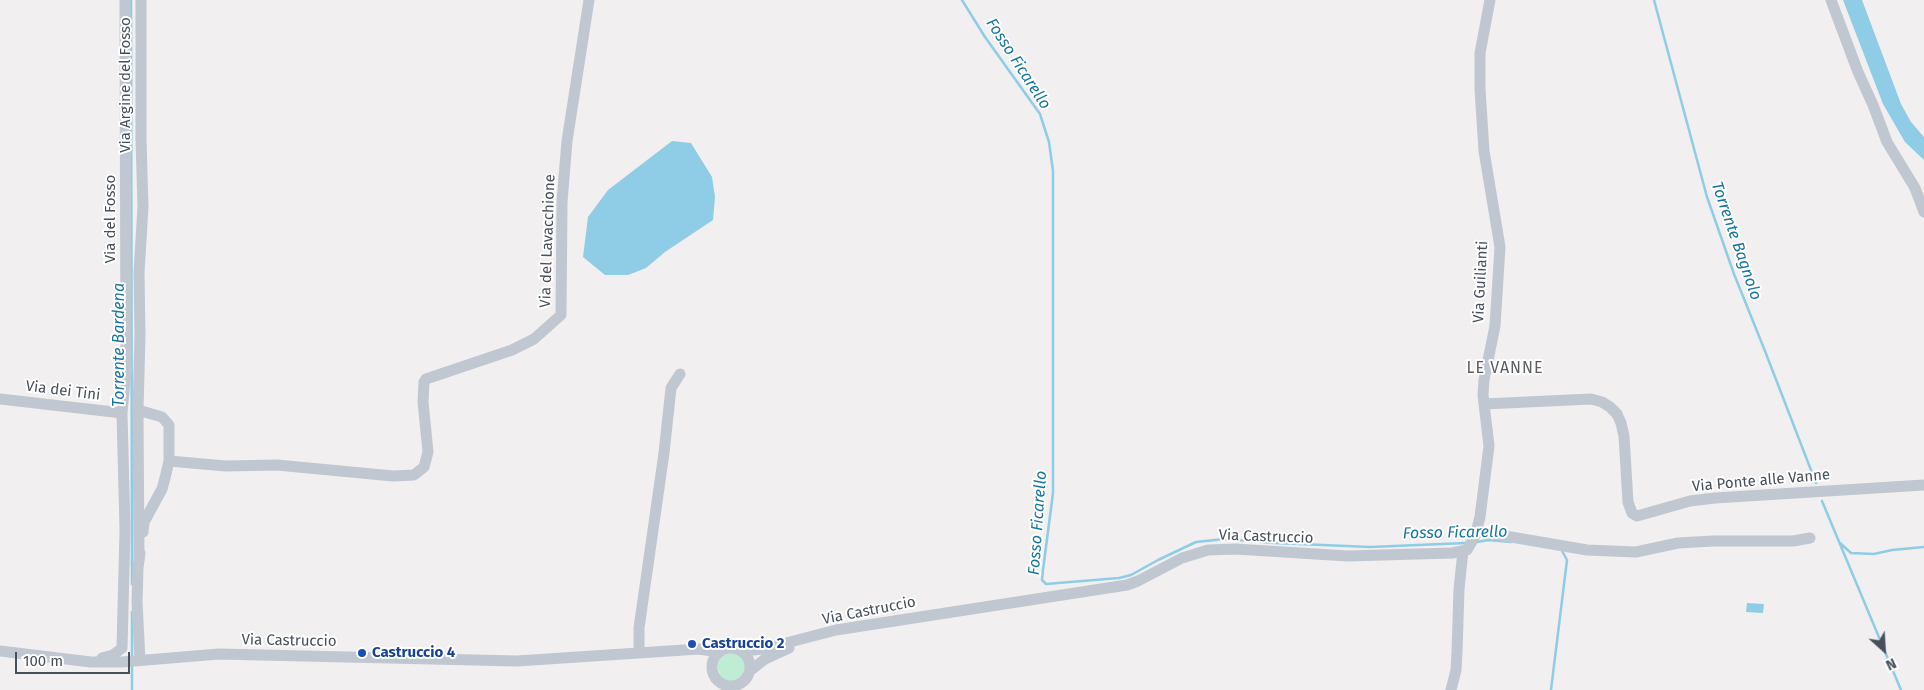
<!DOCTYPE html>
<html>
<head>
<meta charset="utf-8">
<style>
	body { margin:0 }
	#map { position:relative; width:1924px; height:690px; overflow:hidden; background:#f1efef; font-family:"Fira Sans",sans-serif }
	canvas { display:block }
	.north { position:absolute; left:1859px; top:625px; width:50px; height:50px; -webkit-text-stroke:4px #fff; paint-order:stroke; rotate:154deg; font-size:14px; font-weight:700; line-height:20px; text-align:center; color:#48505b }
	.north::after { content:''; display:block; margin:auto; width:18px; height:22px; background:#48505b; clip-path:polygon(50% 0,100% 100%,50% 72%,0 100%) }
	.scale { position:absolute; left:15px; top:652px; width:115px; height:22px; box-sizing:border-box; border:2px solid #48505b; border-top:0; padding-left:6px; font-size:15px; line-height:18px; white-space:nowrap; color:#48505b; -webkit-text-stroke:4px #fff; paint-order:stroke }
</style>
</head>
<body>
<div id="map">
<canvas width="1924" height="690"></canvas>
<div class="north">N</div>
<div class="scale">100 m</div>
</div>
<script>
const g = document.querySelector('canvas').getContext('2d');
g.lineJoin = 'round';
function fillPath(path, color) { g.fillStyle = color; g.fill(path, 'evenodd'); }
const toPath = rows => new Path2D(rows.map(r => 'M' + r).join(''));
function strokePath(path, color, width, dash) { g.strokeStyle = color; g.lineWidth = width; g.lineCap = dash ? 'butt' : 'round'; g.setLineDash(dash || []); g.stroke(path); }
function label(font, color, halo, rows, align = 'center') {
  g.font = font + ' "Fira Sans",sans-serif'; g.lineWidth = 4; g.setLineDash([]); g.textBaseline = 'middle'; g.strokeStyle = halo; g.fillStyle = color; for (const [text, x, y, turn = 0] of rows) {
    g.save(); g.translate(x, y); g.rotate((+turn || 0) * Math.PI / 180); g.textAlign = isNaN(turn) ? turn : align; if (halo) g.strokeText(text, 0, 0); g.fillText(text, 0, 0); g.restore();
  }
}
fillPath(toPath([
	'718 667a14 14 0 1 1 28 0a14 14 0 1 1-28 0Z'
]), '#bfecd5');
fillPath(toPath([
	[1843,0,1862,0,1901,104,1911,122,1924,137,1924,160,1905,142,1883,104],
	[672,141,691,143,712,177,715,197,713,220,665,252,646,268,628,275,605,275,583,257,588,217,608,190],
	[1747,603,1764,604,1763,613,1746,612]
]), '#8fcce6');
strokePath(toPath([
	[131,0,132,584],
	[962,0,985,37,1040,114,1049,142,1053,171,1053,493,1043,570,1042,580,1046,584,1119,578,1131,575,1158,560,1196,542,1225,539,1275,543,1370,547,1466,543],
	[1654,0,1707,197,1734,274,1765,351,1816,483],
	[1822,501,1901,690],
	[1477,542,1488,540,1511,542],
	[1840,543,1851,553,1874,554,1892,550,1924,547],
	[132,659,132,612],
	[132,690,132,664],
	[1551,690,1567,560,1561,549]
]), '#8fcce6', 2.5);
strokePath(toPath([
	[1831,0,1858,72,1873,105,1887,142,1915,188,1924,212],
	[0,399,122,413],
	[1484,404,1591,399,1602,402,1610,407,1617,414,1621,423,1624,436,1628,502,1632,513,1637,516,1690,501,1715,498,1924,485],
	[138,410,162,417,169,425,169,461,165,478,162,489,144,522,143,532],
	[169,461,226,466,277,465,393,476,414,475,424,467,428,452,423,402,424,382,426,379,512,350,534,339,561,315,562,202,567,141,589,0],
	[1476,531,1587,550,1636,552,1678,543,1713,541,1793,541,1810,538],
	[139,560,138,410,140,335,139,273,143,207,141,139,141,0],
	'712 667a19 19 0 1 1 38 0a19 19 0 1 1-38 0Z',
	[0,651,91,662,122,662,219,654,517,661,699,649,719,652],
	[743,651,763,649,836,630,1127,585,1138,581,1182,558,1208,550,1235,549,1348,556,1452,553,1467,550,1475,536,1480,517,1489,446,1483,395,1484,380,1495,326,1500,247,1484,151,1480,89,1480,53,1490,0],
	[639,652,639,628,664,453,671,388,680,374],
	[102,658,113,655,122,648,125,530,122,413,126,372,125,0],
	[140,660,137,602,138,568,140,553],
	[751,670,765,659,789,648],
	[1451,690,1456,670,1457,652,1459,589,1463,551]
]), '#c0c7d0', 11);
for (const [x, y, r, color] of [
	[692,644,5,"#1a4fb4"],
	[362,653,5,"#1a4fb4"]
]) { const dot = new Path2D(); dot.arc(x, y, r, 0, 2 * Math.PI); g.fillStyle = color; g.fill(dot); strokePath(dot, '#fff', 2); }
label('15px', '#48505b', '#fff', [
	["Via Argine del Fosso",126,85,-90],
	["Via del Fosso",111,219,-90],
	["Via del Lavacchione",548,241,-88],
	["Via Guilianti",1481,282,-87],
	["Via dei Tini",63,391,7],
	["Via Ponte alle Vanne",1761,481,-5],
	["Via Castruccio",1266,537,2],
	["Via Castruccio",869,611,-11],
	["Via Castruccio",289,641,1]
]);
label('bold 15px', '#164399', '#fff', [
	["Castruccio 2",702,644],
	["Castruccio 4",372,653]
], 'left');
label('italic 16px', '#1576a0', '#fff', [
	["Fosso Ficarello",1018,64,57],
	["Torrente Bagnolo",1736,241,71],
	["Torrente Bardena",120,345,-90],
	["Fosso Ficarello",1038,523,-86],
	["Fosso Ficarello",1455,533,-1]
]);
g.letterSpacing = '1px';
label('16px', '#5b5e63', '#fff', [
	["LE VANNE",1505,369]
]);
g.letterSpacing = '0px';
</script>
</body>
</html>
